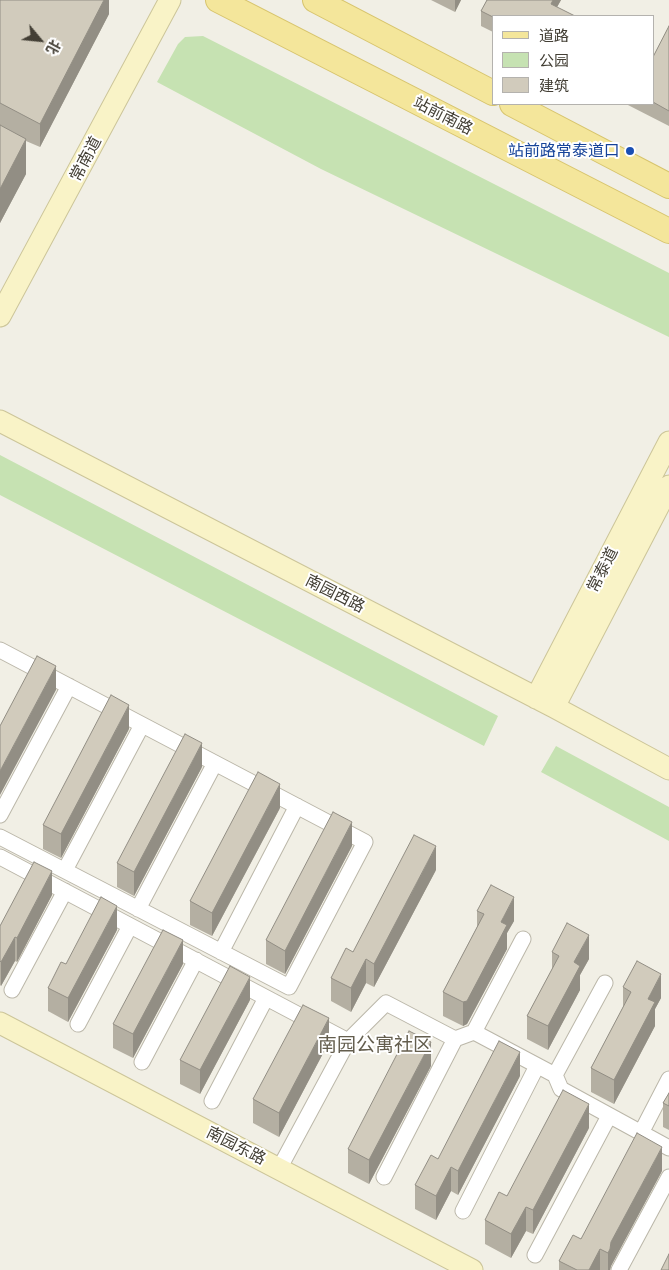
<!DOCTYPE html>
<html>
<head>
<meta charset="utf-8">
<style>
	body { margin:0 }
	#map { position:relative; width:669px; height:1270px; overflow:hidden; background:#f1efe5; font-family:Montserrat,"Noto Sans SC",sans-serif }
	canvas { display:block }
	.legend { position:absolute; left:492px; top:15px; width:162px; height:90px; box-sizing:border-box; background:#fff; border:1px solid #b4b2ae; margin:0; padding:6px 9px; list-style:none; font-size:15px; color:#433f35 }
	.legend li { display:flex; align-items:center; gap:10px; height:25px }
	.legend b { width:25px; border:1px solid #b4b2ae }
	.north { position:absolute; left:15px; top:15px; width:50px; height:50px; -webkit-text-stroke:4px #fff; paint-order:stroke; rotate:118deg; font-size:14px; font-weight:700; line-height:20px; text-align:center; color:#433f35 }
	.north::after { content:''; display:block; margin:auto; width:18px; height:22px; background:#433f35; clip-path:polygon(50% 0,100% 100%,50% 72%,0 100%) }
</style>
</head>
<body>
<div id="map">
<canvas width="669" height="1270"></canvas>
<ul class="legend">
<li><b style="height:6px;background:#f4e69b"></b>道路</li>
<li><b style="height:14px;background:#c6e2b2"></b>公园</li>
<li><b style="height:14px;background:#d1cbbc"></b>建筑</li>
</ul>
<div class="north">北</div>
</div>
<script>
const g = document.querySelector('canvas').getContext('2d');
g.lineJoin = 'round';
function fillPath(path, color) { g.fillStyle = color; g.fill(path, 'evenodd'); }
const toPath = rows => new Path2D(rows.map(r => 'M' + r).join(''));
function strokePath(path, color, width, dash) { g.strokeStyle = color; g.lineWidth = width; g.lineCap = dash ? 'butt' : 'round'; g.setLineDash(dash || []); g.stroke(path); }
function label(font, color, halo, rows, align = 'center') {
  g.font = font + ' Montserrat,"Noto Sans SC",sans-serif'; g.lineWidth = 4; g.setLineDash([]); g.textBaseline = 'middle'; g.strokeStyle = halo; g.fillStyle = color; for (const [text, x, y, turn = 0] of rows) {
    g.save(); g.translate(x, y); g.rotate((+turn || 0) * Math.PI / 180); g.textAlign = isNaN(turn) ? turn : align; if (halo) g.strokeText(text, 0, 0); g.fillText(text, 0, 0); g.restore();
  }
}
fillPath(toPath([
	[203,36,669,273,669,337,321,169,157,82,178,44,185,37],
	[0,455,498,716,484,746,0,495],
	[556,746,669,807,669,841,541,772]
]), '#c6e2b2');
const street = toPath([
	[0,650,365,842,289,987,0,837],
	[0,815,69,686],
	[0,857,348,1041,386,1003,455,1039,474,1032,555,1075],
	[65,870,142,725],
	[138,909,215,763],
	[221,952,297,806],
	[605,983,555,1075,561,1089,669,1148],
	[12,990,65,891],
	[78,1024,130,926],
	[474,1032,523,939],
	[142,1062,196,960],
	[212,1101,266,998],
	[641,1133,669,1079],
	[279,1169,348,1041],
	[384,1177,455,1039],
	[463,1211,537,1066],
	[535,1255,609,1116],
	[619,1270,669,1177]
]);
const secondary = toPath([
	[0,316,170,0],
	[0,421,554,707,669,769],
	[536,698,669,442],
	[554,707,669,486],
	[0,1023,472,1270]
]);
const primary = toPath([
	[218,0,669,231],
	[315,0,493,93],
	[512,104,669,186]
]);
strokePath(street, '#bbb7a9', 17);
strokePath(secondary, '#ccc599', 23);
strokePath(primary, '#d7c46d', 26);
strokePath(street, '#fff', 15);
strokePath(secondary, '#f9f3c7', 21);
strokePath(primary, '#f4e69b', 24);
fillPath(toPath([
	[0,0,109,0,109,14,40,147,26,141,26,174,0,223],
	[431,0,461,0,455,12],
	[487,0,561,0,557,7,493,16,493,32,481,26,481,11],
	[669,26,669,126,626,104,653,104,653,57],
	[129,729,61,858,43,849,43,825],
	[202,767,134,896,117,887,117,863],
	[280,808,212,936,190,925,190,901],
	[352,846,285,974,266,964,266,940],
	[436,870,374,987,366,983,351,1012,331,1001,331,978,353,952],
	[52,895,17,962,15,961,1,986,0,985,0,926],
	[477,911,514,921,507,933,507,949,467,1024,463,1026,443,1016,443,992,477,927],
	[117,930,68,1022,48,1011,48,988],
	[552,952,589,959,580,975,580,990,548,1050,527,1039,527,1016,552,969],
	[183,964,133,1058,113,1048,113,1024],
	[623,987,661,998,655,1009,655,1026,614,1104,591,1092,591,1068,623,1007],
	[250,1000,200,1094,180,1084,180,1060],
	[329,1042,279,1137,253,1123,253,1099],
	[431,1066,369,1184,348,1173,348,1149],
	[520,1076,458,1195,451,1191,436,1220,415,1209,415,1185,438,1159],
	[669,1093,669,1130,663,1127,663,1103],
	[589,1128,533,1234,526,1231,511,1258,485,1244,485,1220,507,1196],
	[662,1171,611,1266,610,1270,559,1270,559,1261,581,1239]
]), '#b4afa2');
fillPath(toPath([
	[104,0,109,0,109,14,40,147,40,124],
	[455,0,461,0,455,12],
	[553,0,561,0,552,16,551,4],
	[26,139,26,174,0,223,0,189],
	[56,666,56,690,0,795,0,771],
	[129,705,129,729,61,858,61,834],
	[202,743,202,767,134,896,134,872],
	[280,784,280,808,212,936,212,913],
	[352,822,352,846,285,974,285,951],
	[436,846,436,870,374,987,374,964],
	[52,871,52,895,17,962,17,938],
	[514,897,514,921,507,933,507,949,467,1024,463,1026,463,1002,501,922],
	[117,906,117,930,68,1022,68,998],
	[589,935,589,959,580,975,580,990,548,1050,548,1026,574,962],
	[15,937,15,961,1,986,1,962],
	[183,940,183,964,133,1058,133,1034],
	[366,959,366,983,351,1012,351,988],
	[661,974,661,998,655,1009,655,1026,614,1104,614,1080,648,999],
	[250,977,250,1000,200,1094,200,1070],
	[329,1018,329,1042,279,1137,279,1113],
	[431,1042,431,1066,369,1184,369,1160],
	[520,1052,520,1076,458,1195,458,1171],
	[589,1104,589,1128,533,1234,533,1210],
	[662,1147,662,1171,611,1266,610,1270,608,1270,608,1253,611,1242],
	[451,1167,451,1191,436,1220,436,1196],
	[526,1207,526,1231,511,1258,511,1234],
	[600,1249,600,1270,589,1270]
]), '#928e84');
const building = toPath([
	[0,0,104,0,40,124,0,103,0,0],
	[487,0,553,0,551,4,575,16,493,17,481,11,487,0],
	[669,26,669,111,653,102,653,57,669,26],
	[0,125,26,139,0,189,0,125],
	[37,656,56,666,0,771,0,726,37,656],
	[111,695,129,705,61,834,43,825,111,695],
	[185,734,202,743,134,872,117,863,185,734],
	[258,772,280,784,212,913,190,901,258,772],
	[333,812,352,822,285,951,266,940,333,812],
	[414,835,436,846,374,964,366,959,351,988,331,978,346,948,353,952,414,835],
	[34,862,52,871,17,938,15,937,1,962,0,961,0,926,34,862],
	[491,885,514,897,501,922,507,925,467,1001,463,1002,443,992,484,914,477,911,491,885],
	[101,897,117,906,68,998,48,988,61,962,66,964,101,897],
	[567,923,589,935,574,962,580,966,548,1026,527,1016,559,956,552,952,567,923],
	[163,930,183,940,133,1034,113,1024,163,930],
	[637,961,661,974,648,999,655,1002,614,1080,591,1068,631,992,623,987,637,961],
	[230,966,250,977,200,1070,180,1060,230,966],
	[303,1005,329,1018,279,1113,253,1099,303,1005],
	[409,1031,431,1042,369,1160,348,1149,409,1031],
	[499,1041,520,1052,458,1171,451,1167,436,1196,415,1185,431,1155,438,1159,499,1041],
	[563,1090,589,1104,533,1210,526,1207,511,1234,485,1220,499,1192,507,1196,563,1090],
	[669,1093,669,1106,663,1103,669,1093],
	[637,1133,662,1147,611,1242,610,1249,608,1253,600,1249,589,1270,577,1270,559,1261,573,1235,581,1239,637,1133],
	[669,1254,669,1270,661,1270,669,1254]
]);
fillPath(building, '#d1cbbc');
strokePath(building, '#928e84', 1);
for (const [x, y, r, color] of [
	[630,151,5,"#1a4fb4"]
]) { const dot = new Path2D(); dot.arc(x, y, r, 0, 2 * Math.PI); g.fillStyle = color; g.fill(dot); strokePath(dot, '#fff', 2); }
label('16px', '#433f35', '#fff', [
	["站前南路",443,116,27],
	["常南道",86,159,-62],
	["常泰道",603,570,-63],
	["南园西路",335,594,27],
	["南园东路",236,1146,27]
]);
label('16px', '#164399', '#fff', [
	["站前路常泰道口",620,151]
], 'right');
label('19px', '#645e4e', '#fff', [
	["南园公寓社区",375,1045]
]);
</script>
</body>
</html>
